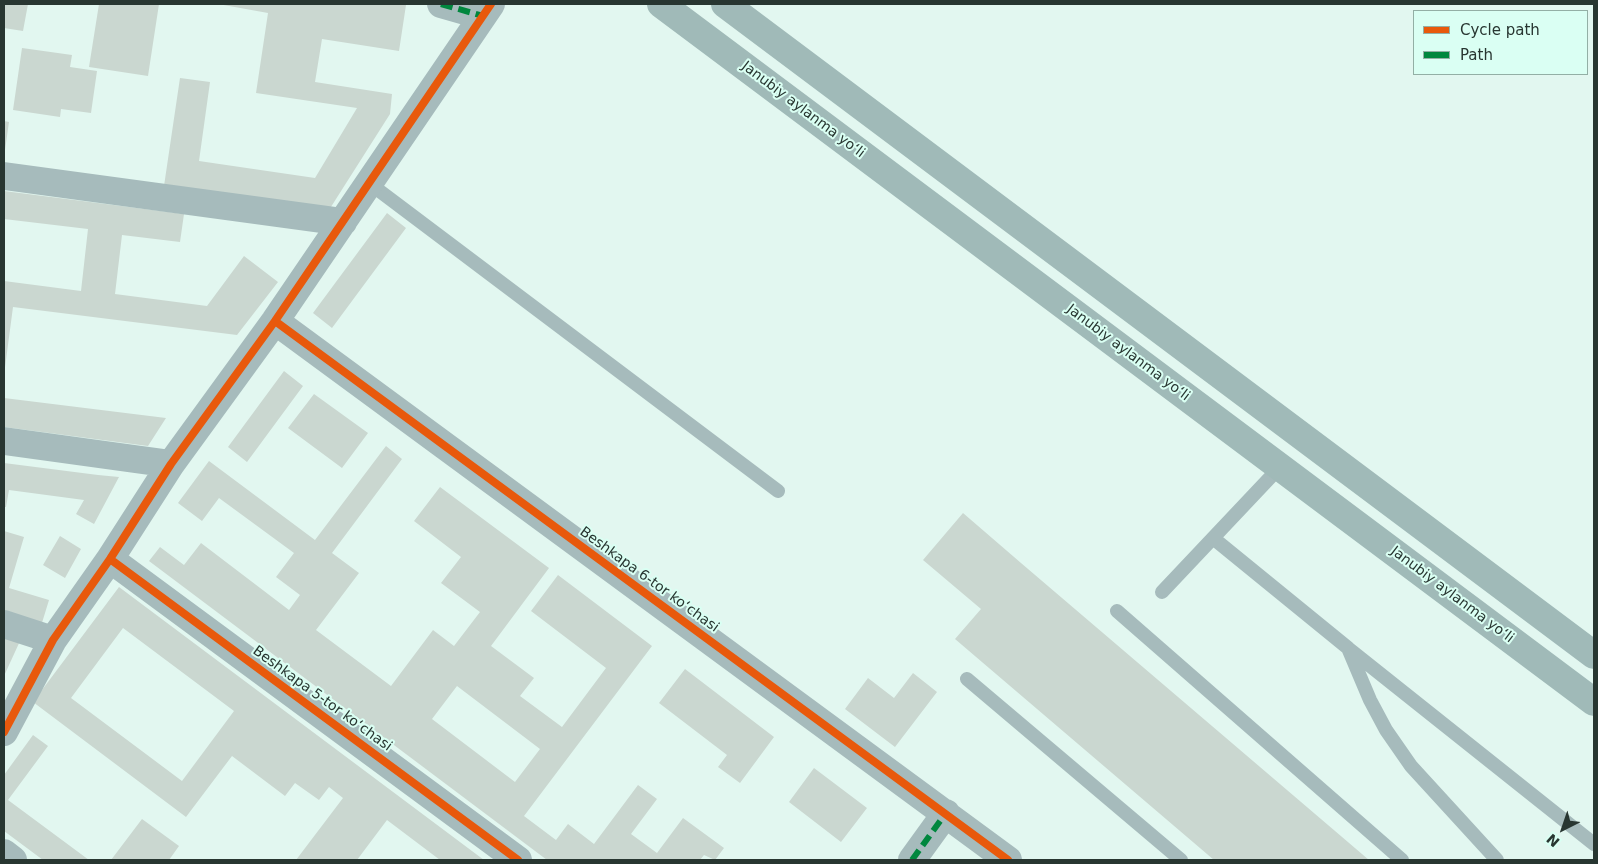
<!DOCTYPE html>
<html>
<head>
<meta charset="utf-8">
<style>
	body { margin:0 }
	#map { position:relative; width:1598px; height:864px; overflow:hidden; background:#e2f7f0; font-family:"DejaVu Sans",sans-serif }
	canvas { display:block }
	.frame { position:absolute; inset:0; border:5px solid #283631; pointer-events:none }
	.legend { position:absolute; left:1413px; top:10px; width:175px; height:65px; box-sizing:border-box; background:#dafff3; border:1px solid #93afa5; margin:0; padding:6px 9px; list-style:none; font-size:15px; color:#283631 }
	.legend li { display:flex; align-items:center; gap:10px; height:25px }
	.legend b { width:25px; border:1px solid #93afa5 }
	.north { position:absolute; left:1538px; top:804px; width:50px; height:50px; -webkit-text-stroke:4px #dafff3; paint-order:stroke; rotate:221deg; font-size:14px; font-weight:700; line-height:20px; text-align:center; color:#283631 }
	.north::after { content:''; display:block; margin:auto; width:18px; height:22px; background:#283631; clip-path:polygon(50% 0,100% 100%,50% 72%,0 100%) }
</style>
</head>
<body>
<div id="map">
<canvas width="1598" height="864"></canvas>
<div class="frame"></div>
<ul class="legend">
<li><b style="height:6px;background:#e8590c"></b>Cycle path</li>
<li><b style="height:6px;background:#00873e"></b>Path</li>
</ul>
<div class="north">N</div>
</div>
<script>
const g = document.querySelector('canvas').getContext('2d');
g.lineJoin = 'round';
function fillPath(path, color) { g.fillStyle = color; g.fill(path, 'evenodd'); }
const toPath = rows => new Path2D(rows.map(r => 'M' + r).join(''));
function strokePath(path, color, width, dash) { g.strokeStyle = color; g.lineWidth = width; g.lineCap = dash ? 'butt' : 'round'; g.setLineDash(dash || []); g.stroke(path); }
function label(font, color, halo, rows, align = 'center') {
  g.font = font + ' "DejaVu Sans",sans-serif'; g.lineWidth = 4; g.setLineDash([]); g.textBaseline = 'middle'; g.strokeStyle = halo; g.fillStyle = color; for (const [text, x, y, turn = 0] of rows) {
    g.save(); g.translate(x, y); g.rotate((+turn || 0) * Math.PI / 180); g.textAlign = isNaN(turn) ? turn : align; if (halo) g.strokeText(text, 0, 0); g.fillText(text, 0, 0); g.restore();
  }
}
fillPath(toPath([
	[4,4,28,4,23,31,4,28],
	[99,4,159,4,148,76,89,67],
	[218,4,406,5,399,51,322,39,315,82,392,94,390,114,329,210,164,186,180,78,210,82,199,161,315,178,357,108,256,93,268,13],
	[22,48,72,55,70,67,97,71,91,113,61,109,60,117,13,110],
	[4,121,9,122,5,150,4,150],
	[4,191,184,214,180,242,122,235,115,294,207,306,244,256,278,282,237,335,13,307,4,375,4,281,81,291,88,229,4,219],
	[387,213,406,228,332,328,313,313],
	[284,371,303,386,247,462,228,447],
	[314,394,368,433,342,468,288,428],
	[4,398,166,418,148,446,4,427],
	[386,446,402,459,332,553,359,573,316,630,391,686,433,630,454,646,480,612,441,583,461,557,414,521,440,487,549,568,491,646,534,678,520,696,562,727,606,668,531,611,558,575,652,646,524,816,556,840,568,824,594,844,638,785,657,799,631,834,657,853,683,818,724,848,715,860,704,855,700,860,547,860,149,561,160,547,184,565,201,543,289,610,300,595,276,577,294,553,219,498,202,521,178,503,209,461,315,540],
	[457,686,540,749,515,782,432,719],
	[4,463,98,475,119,477,94,524,76,514,84,500,9,490,6,507,4,507],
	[963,513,1021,563,1369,860,1214,860,955,639,981,609,923,560],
	[4,531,24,537,9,588,49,600,41,626,4,614],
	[60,536,81,549,65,578,43,565],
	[119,587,484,860,440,860,387,820,357,860,296,860,343,798,329,787,319,800,295,783,285,796,232,756,186,817,33,702],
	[123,628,234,711,182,781,71,698],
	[4,634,20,641,4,676],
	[685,669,774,737,740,783,718,767,727,755,659,703],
	[913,673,937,692,895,747,845,709,868,678,894,698],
	[33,735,48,746,8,800,89,860,43,860,4,831,4,775],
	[814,768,867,808,841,842,789,802],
	[142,819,179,846,169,860,111,860]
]), '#cad7d0');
strokePath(toPath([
	[369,183,778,491],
	[1213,538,1348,648,1370,700,1386,730,1411,766,1497,860],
	[1162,592,1280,467],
	[1117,611,1402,860],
	[1349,649,1594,844],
	[967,679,1181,860]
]), '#a6bbbc', 14);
strokePath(toPath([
	[441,4,483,16],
	[4,176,343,222],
	[275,321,1008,860],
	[4,441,171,464],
	[110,559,518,860],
	[4,624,53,640],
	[4,732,53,640,110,559,171,464,275,321,491,4],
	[4,853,13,860],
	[912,860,946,813]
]), '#a6bbbc', 28);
strokePath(toPath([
	[661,4,1594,702],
	[725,4,1594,655]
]), '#a0bab8', 28);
strokePath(toPath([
	[441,4,483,16],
	[912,860,946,813]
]), '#00873e', 6, [12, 6]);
strokePath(toPath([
	[275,321,1008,860],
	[110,559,518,860],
	[4,732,53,640,110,559,171,464,275,321,491,4]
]), '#e8590c', 8);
label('14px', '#283631', '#dafff3', [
	["Janubiy aylanma yoʻli",803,110,37],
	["Janubiy aylanma yoʻli",1128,353,37],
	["Beshkapa 6-tor koʻchasi",649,580,36],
	["Janubiy aylanma yoʻli",1452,595,37],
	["Beshkapa 5-tor koʻchasi",322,699,36]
]);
</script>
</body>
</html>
